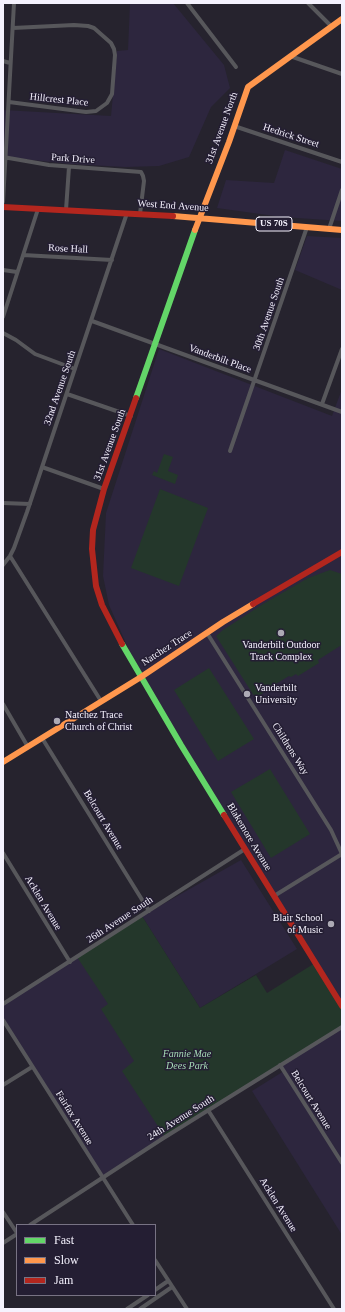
<!DOCTYPE html>
<html>
<head>
<meta charset="utf-8">
<style>
	body { margin:0 }
	#map { position:relative; width:345px; height:1312px; overflow:hidden; background:#26232e; font-family:"Times New Roman",serif }
	canvas { display:block }
	.frame { position:absolute; inset:0; border:4px solid #f5f2fe; pointer-events:none }
	.legend { position:absolute; left:16px; top:1224px; width:140px; height:72px; box-sizing:border-box; background:#241e33; border:1px solid #787384; margin:0; padding:5px 7px; list-style:none; font-size:12px; color:#f5f2fe }
	.legend li { display:flex; align-items:center; gap:8px; height:20px }
	.legend b { width:20px; border:1px solid #787384 }
</style>
</head>
<body>
<div id="map">
<canvas width="345" height="1312"></canvas>
<div class="frame"></div>
<ul class="legend">
<li><b style="height:5px;background:#63d668"></b>Fast</li>
<li><b style="height:5px;background:#ff974d"></b>Slow</li>
<li><b style="height:5px;background:#b3261e"></b>Jam</li>
</ul>
</div>
<script>
const g = document.querySelector('canvas').getContext('2d');
g.lineJoin = 'round';
function fillPath(path, color) { g.fillStyle = color; g.fill(path, 'evenodd'); }
const toPath = rows => new Path2D(rows.map(r => 'M' + r).join(''));
function strokePath(path, color, width, dash) { g.strokeStyle = color; g.lineWidth = width; g.lineCap = dash ? 'butt' : 'round'; g.setLineDash(dash || []); g.stroke(path); }
function label(font, color, halo, rows, align = 'center') {
  g.font = font + ' "Times New Roman",serif'; g.lineWidth = 3; g.setLineDash([]); g.textBaseline = 'middle'; g.strokeStyle = halo; g.fillStyle = color; for (const [text, x, y, turn = 0] of rows) {
    g.save(); g.translate(x, y); g.rotate((+turn || 0) * Math.PI / 180); g.textAlign = isNaN(turn) ? turn : align; if (halo) g.strokeText(text, 0, 0); g.fillText(text, 0, 0); g.restore();
  }
}
fillPath(toPath([
	[130,3,173,3,224,65,230,88,211,107,189,157,159,166,125,167,71,164,3,157,3,110,111,116,117,51,128,50],
	[285,150,342,169,342,221,282,217,217,208,226,180,274,183],
	[307,236,342,238,342,290,295,270],
	[159,349,332,416,342,389,342,1006,141,677,109,605,103,576,106,513],
	[241,860,297,949,200,1008,142,916],
	[90,949,199,1116,103,1178,3,1020,3,1004],
	[342,1027,342,1235,252,1091,284,1071,280,1065]
]), '#2d263e');
fillPath(toPath([
	[164,454,173,457,168,471,178,475,175,484,152,475,154,471,157,473],
	[160,489,208,508,179,586,131,568],
	[330,570,342,574,342,647,340,646,318,660,319,663,298,676,296,674,291,677,289,676,269,688,256,699,216,636,223,630,263,604,308,578],
	[209,668,254,739,218,761,174,690],
	[270,769,310,834,271,858,231,792],
	[142,916,200,1008,256,975,267,993,315,963,342,1006,342,1027,165,1137,122,1071,134,1061,101,1009,108,1004,77,957]
]), '#24372b');
strokePath(toPath([
	[187,3,236,67],
	[308,3,331,26],
	[290,56,342,74],
	[3,61,10,63],
	[9,102,86,112,96,111,107,103,112,94,115,55,114,49,111,43,94,28,88,26,74,25,13,28],
	[234,126,342,162],
	[3,157,49,165,141,172,143,176,144,181,140,214],
	[3,202,14,3],
	[66,210,69,167],
	[329,229,342,190],
	[23,255,112,260],
	[3,270,17,272],
	[3,317,38,209],
	[92,321,342,412],
	[3,333,16,340,35,354,75,369],
	[67,394,131,416],
	[322,404,342,349],
	[230,451,307,227],
	[42,467,104,489],
	[3,503,30,504],
	[10,556,101,701],
	[3,565,10,556,14,548,27,512,127,213],
	[207,633,331,830,342,854],
	[3,704,28,747],
	[42,738,149,911],
	[3,853,70,962],
	[274,896,342,854],
	[3,1004,245,849],
	[3,1020,133,1225],
	[280,1065,342,1163],
	[3,1085,32,1067],
	[208,1110,334,1309],
	[3,1212,17,1233],
	[30,1225,162,1139,342,1027],
	[3,1243,17,1234],
	[155,1260,187,1309],
	[155,1290,168,1281],
	[127,1309,148,1295],
	[140,1309,172,1287]
]), '#57575b', 4);
strokePath(toPath([
	[136,398,195,230],
	[122,644,181,745,224,815]
]), '#63d668', 6);
strokePath(toPath([
	[173,216,342,230],
	[195,230,229,142,248,87,342,19],
	[3,762,141,677,223,622,253,604]
]), '#ff974d', 6);
strokePath(toPath([
	[3,207,173,216],
	[253,604,342,552],
	[122,644,102,605,96,586,92,549,93,530,104,489,136,398],
	[224,815,342,1006]
]), '#b3261e', 6);
for (const [x, y, r, color] of [
	[281,633,4,"#adaab5"],
	[247,694,4,"#adaab5"],
	[57,721,4,"#adaab5"],
	[331,924,4,"#adaab5"]
]) { const dot = new Path2D(); dot.arc(x, y, r, 0, 2 * Math.PI); g.fillStyle = color; g.fill(dot); strokePath(dot, '#241e33', 1.5); }
for (const [x, y, w] of [
	[274,224,36]
]) { const box = new Path2D(); box.roundRect(x - w / 2, y - 7, w, 14, 3); g.fillStyle = '#241e33'; g.fill(box); strokePath(box, '#f5f2fe', 1); }
label('bold 9px', '#f5f2fe', null, [
	["US 70S",274,224]
]);
label('10px', '#f5f2fe', '#241e33', [
	["Hillcrest Place",59,100,6],
	["31st Avenue North",222,128,-70],
	["Hedrick Street",291,136,18],
	["Park Drive",73,159,4],
	["West End Avenue",173,206,4],
	["Rose Hall",68,249,3],
	["30th Avenue South",269,314,-71],
	["Vanderbilt Place",220,359,20],
	["32nd Avenue South",60,388,-71],
	["31st Avenue South",110,445,-70],
	["Natchez Trace",167,648,-33],
	["Childrens Way",290,749,58],
	["Belcourt Avenue",103,820,59],
	["Blakemore Avenue",249,837,59],
	["Acklen Avenue",43,903,59],
	["26th Avenue South",120,920,-33],
	["Belcourt Avenue",311,1100,58],
	["Fairfax Avenue",74,1118,58],
	["24th Avenue South",181,1118,-32],
	["Acklen Avenue",278,1205,58]
]);
label('10px', '#f5f2fe', '#241e33', [
	["Vanderbilt Outdoor",281,645,"center"],
	["Track Complex",281,657,"center"],
	["Vanderbilt",255,688],
	["University",255,700],
	["Natchez Trace",65,715],
	["Church of Christ",65,727],
	["Blair School",323,918,"right"],
	["of Music",323,930,"right"]
], 'left');
label('italic 10px', '#a6dcb6', '#241e33', [
	["Fannie Mae",187,1054],
	["Dees Park",187,1066]
]);
</script>
</body>
</html>
